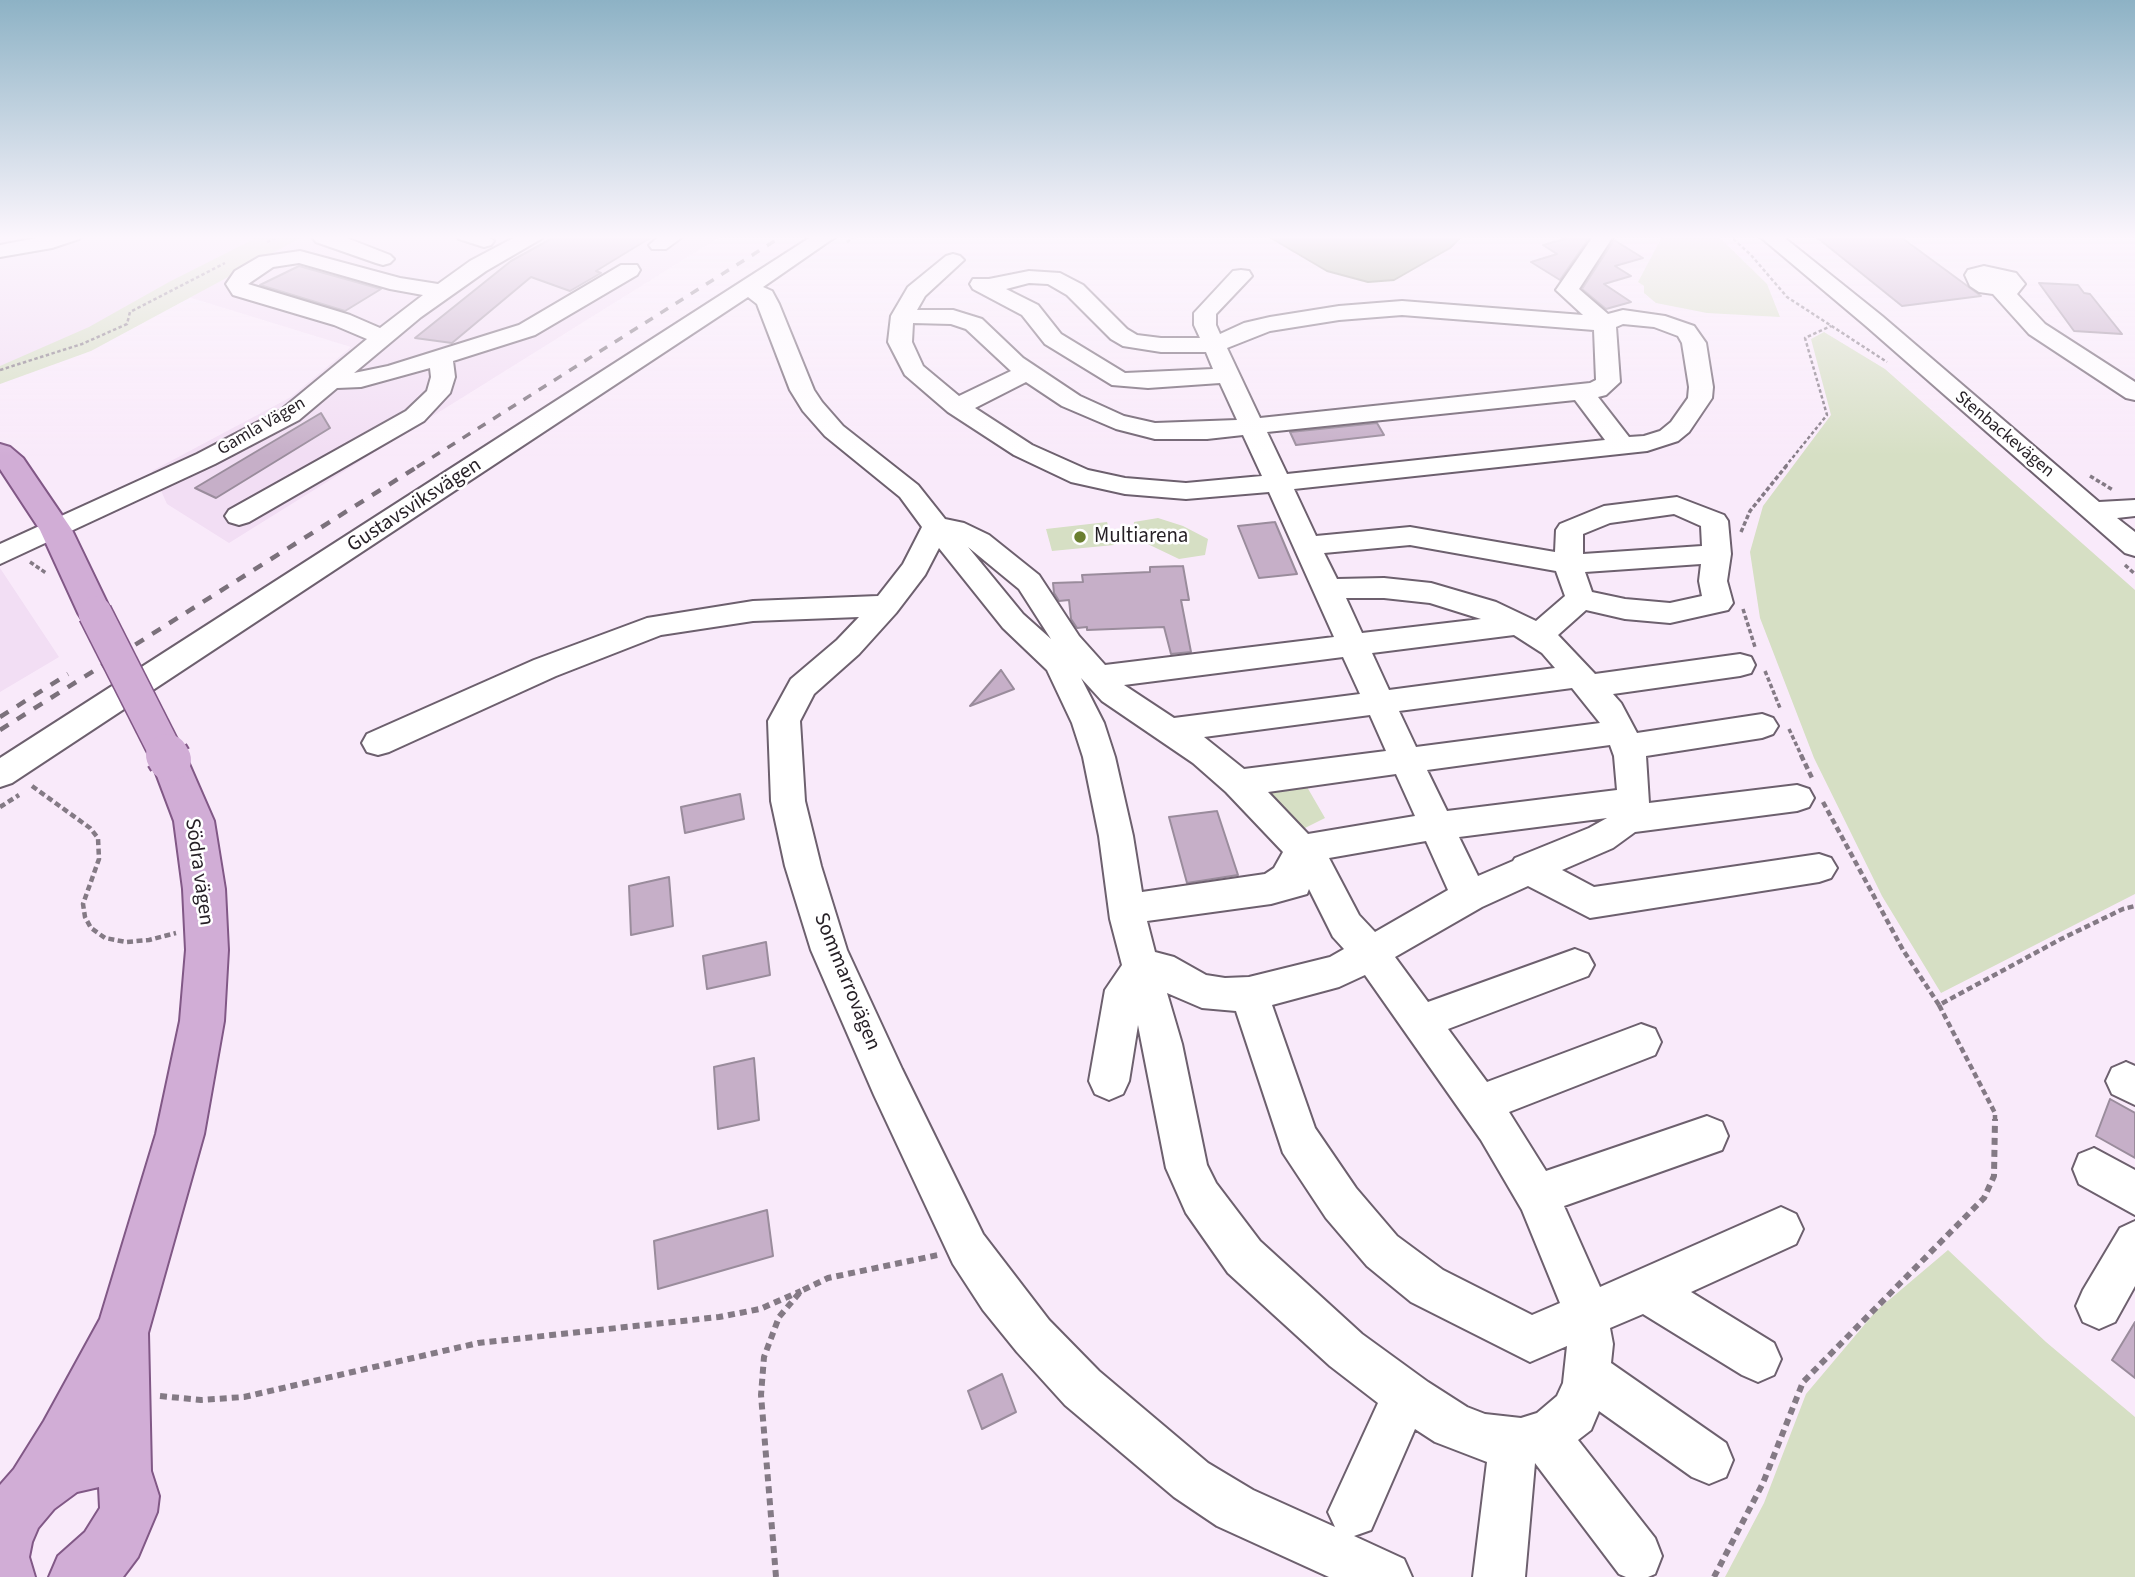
<!DOCTYPE html>
<html>
<head>
<meta charset="utf-8">
<style>
	body { margin:0 }
	canvas { display:block; background:#f9eafa }
</style>
</head>
<body>
<canvas width="2135" height="1577"></canvas>
<script>
const g = document.querySelector('canvas').getContext('2d');
g.lineJoin = 'round';
function fillPath(path, color) { g.fillStyle = color; g.fill(path, 'evenodd'); }
const toPath = rows => new Path2D(rows.map(r => 'M' + r).join(''));
function strokePath(path, color, width, dash) { g.strokeStyle = color; g.lineWidth = width; g.lineCap = dash ? 'butt' : 'round'; g.setLineDash(dash || []); g.stroke(path); }
function label(font, color, halo, rows, align = 'center') {
  g.font = font + ' "Source Sans 3",sans-serif'; g.lineWidth = 5; g.setLineDash([]); g.textBaseline = 'middle'; g.strokeStyle = halo; g.fillStyle = color; for (const [text, x, y, turn = 0] of rows) {
    g.save(); g.translate(x, y); g.rotate((+turn || 0) * Math.PI / 180); g.textAlign = isNaN(turn) ? turn : align; if (halo) g.strokeText(text, 0, 0); g.fillText(text, 0, 0); g.restore();
  }
}
fillPath(toPath([
	[0,235,723,235,229,543,167,504,152,471,291,397,351,347,182,295,0,368],
	[0,568,59,657,0,692]
]), '#f2def4');
fillPath(toPath([
	[262,235,306,235,91,351,0,384,0,366,89,327,169,282],
	[1663,235,1717,235,1767,284,1780,317,1707,313,1656,303,1644,293,1644,286,1638,282],
	[1824,332,1885,369,2135,590,2135,894,1941,993,1882,896,1814,758,1760,618,1750,552,1763,506,1831,415,1811,339],
	[1158,518,1183,526,1208,539,1205,555,1179,559,1133,537,1134,522],
	[1107,522,1114,545,1052,551,1046,529],
	[1303,780,1325,818,1297,832,1262,795],
	[1948,1250,2046,1342,2135,1417,2135,1577,1725,1577,1764,1503,1806,1394,1876,1311]
]), '#d6dfc4');
const water = toPath([
	[1273,235,1463,235,1450,248,1394,280,1368,282,1327,271,1271,238,1273,235]
]);
fillPath(water, '#a4af90');
strokePath(water, '#7e8470', 2);
const building = toPath([
	[558,235,655,235,596,271,601,273,570,291,531,277,452,343,415,338,511,261,558,235],
	[1579,235,1591,235,1560,280,1531,262,1557,254,1543,245,1579,235],
	[1814,235,1898,235,1981,296,1902,306,1814,235],
	[1614,240,1643,258,1615,266,1631,276,1604,284,1631,302,1606,309,1582,289,1614,240],
	[299,266,381,289,345,311,260,285,299,266],
	[2039,283,2078,285,2084,293,2090,294,2122,334,2074,331,2039,283],
	[321,413,330,428,216,498,195,488,321,413],
	[1377,423,1384,435,1296,445,1290,432,1377,423],
	[1275,522,1297,574,1259,578,1238,526,1275,522],
	[1183,566,1189,600,1181,600,1191,652,1171,654,1164,627,1087,630,1087,627,1077,628,1071,619,1069,600,1059,601,1054,593,1053,583,1083,582,1082,575,1150,572,1150,567,1183,566],
	[1001,670,1014,689,970,706,1001,670],
	[740,794,744,819,685,833,681,807,740,794],
	[1217,811,1238,875,1187,883,1169,817,1217,811],
	[669,877,673,926,631,935,629,886,669,877],
	[766,942,770,975,707,989,703,956,766,942],
	[754,1058,759,1120,718,1129,714,1067,754,1058],
	[2110,1099,2135,1113,2135,1158,2096,1136,2110,1099],
	[767,1210,773,1256,658,1289,654,1241,767,1210],
	[2135,1322,2135,1378,2112,1360,2135,1322],
	[1002,1374,1016,1412,982,1429,968,1391,1002,1374]
]);
fillPath(building, '#c6afc8');
strokePath(building, '#9a8c9c', 2);
const minor = toPath([
	[52,235,82,235,79,239,52,248,0,257,0,245,52,235],
	[315,235,339,235,390,255,394,259,390,263,383,265,376,263,316,242,313,238,315,235],
	[456,235,486,235,494,241,491,245,484,247,459,239,456,235],
	[519,235,544,235,541,239,486,271,421,317,354,373,388,366,519,325,621,265,637,265,640,270,637,275,535,335,453,361,455,377,450,393,424,421,249,522,239,525,229,522,225,516,229,510,406,411,427,391,431,377,430,368,361,387,337,388,299,420,215,464,0,564,0,544,197,454,281,410,367,339,334,325,233,295,226,284,235,271,259,257,300,251,400,278,438,284,470,261,519,235],
	[299,263,390,289,423,295,380,328,350,315,248,284,273,267,299,263],
	[661,235,685,235,666,249,652,249,649,245,661,235],
	[814,235,838,235,763,287,772,291,779,304,814,390,822,402,843,426,918,485,945,519,964,523,989,535,1039,575,1079,636,1105,665,1334,637,1269,492,1186,499,1125,494,1071,482,1014,455,948,412,905,375,888,342,891,316,908,287,946,256,953,254,960,256,964,260,925,296,917,310,953,310,982,319,1023,358,1080,396,1124,416,1155,423,1237,420,1220,383,1148,388,1112,385,1045,344,1022,315,973,289,970,284,973,279,989,279,1029,271,1060,273,1083,285,1127,329,1137,335,1161,338,1200,338,1194,325,1194,313,1233,271,1241,270,1249,271,1252,276,1216,314,1216,325,1220,334,1244,323,1270,317,1339,306,1402,301,1583,315,1556,290,1594,235,1614,235,1579,289,1608,314,1623,310,1665,316,1694,326,1706,343,1713,387,1712,398,1689,432,1678,441,1647,451,1294,489,1316,536,1410,527,1555,552,1556,530,1560,524,1604,506,1677,497,1724,515,1728,521,1731,554,1727,581,1733,603,1728,610,1670,623,1625,619,1586,610,1558,635,1595,674,1740,654,1751,657,1755,665,1751,673,1740,676,1613,694,1621,703,1637,733,1762,714,1773,718,1778,726,1773,734,1762,738,1646,756,1649,803,1797,785,1809,789,1814,798,1809,807,1797,811,1635,832,1613,848,1562,870,1594,887,1819,854,1831,858,1837,868,1831,878,1819,882,1590,918,1528,886,1482,907,1395,957,1428,1002,1575,949,1588,954,1594,965,1588,976,1448,1029,1487,1082,1641,1024,1655,1029,1661,1042,1655,1055,1509,1112,1546,1171,1707,1116,1722,1122,1728,1136,1722,1150,1564,1206,1600,1287,1781,1207,1796,1214,1803,1229,1796,1244,1691,1292,1774,1343,1781,1359,1774,1375,1758,1382,1742,1375,1643,1314,1610,1328,1613,1344,1611,1363,1726,1443,1733,1460,1726,1477,1709,1484,1692,1477,1599,1411,1591,1430,1578,1440,1655,1538,1662,1556,1655,1574,1648,1577,1626,1577,1619,1574,1535,1463,1525,1577,1473,1577,1487,1462,1435,1442,1415,1429,1371,1530,1354,1536,1404,1559,1412,1577,1329,1577,1217,1526,1174,1497,1065,1405,1017,1352,983,1310,953,1264,874,1095,811,950,785,866,771,801,768,721,791,679,837,640,859,617,753,621,661,635,556,676,389,752,378,755,367,752,362,743,367,734,534,660,647,618,753,601,878,596,903,564,922,527,900,497,825,436,803,411,790,390,757,304,748,297,12,783,0,787,0,758,814,235],
	[1029,283,1048,284,1067,295,1111,339,1123,346,1161,352,1206,352,1213,369,1125,373,1061,334,1038,305,1006,289,1029,283],
	[1402,315,1594,330,1596,380,1590,383,1260,418,1227,348,1270,331,1339,320,1402,315],
	[913,323,951,324,966,329,1011,371,959,396,923,366,912,342,913,323],
	[1623,324,1654,327,1678,336,1682,343,1689,387,1688,398,1671,422,1660,431,1644,436,1629,437,1598,397,1606,395,1620,382,1616,327,1623,324],
	[1026,382,1062,406,1116,429,1155,439,1207,439,1243,435,1262,476,1186,483,1125,478,1088,470,1032,445,975,408,1026,382],
	[1575,400,1605,440,1287,474,1267,432,1575,400],
	[1674,514,1701,526,1702,546,1583,554,1583,534,1610,523,1674,514],
	[1410,545,1556,571,1565,596,1536,621,1496,602,1431,583,1384,578,1337,579,1324,553,1410,545],
	[968,547,1019,589,1051,639,1023,614,968,547],
	[939,548,1003,628,1047,670,1072,723,1083,757,1099,836,1110,919,1122,965,1105,990,1089,1081,1095,1094,1109,1100,1123,1094,1129,1081,1138,1025,1166,1168,1186,1213,1228,1273,1330,1366,1378,1403,1328,1512,1335,1527,1253,1490,1208,1463,1099,1371,1049,1320,983,1234,902,1069,847,950,821,866,805,801,800,721,814,694,859,654,896,613,925,575,939,548],
	[1701,564,1699,581,1702,596,1670,603,1625,599,1592,592,1585,572,1701,564],
	[1346,598,1384,598,1430,603,1481,619,1362,633,1346,598],
	[1514,635,1542,653,1555,668,1389,690,1372,653,1514,635],
	[1343,657,1360,694,1174,718,1124,685,1343,657],
	[1081,678,1102,701,1193,763,1226,792,1283,852,1274,868,1265,874,1142,892,1133,836,1115,757,1104,723,1081,678],
	[1572,688,1600,723,1416,747,1399,711,1572,688],
	[1370,715,1386,751,1244,769,1204,737,1370,715],
	[1610,745,1614,756,1617,790,1447,811,1427,770,1610,745],
	[1396,774,1415,816,1308,834,1268,792,1396,774],
	[1607,818,1589,828,1515,858,1513,861,1478,876,1459,837,1607,818],
	[1426,841,1448,890,1375,932,1359,915,1329,858,1426,841],
	[1309,889,1333,937,1344,949,1330,957,1249,977,1225,978,1206,975,1174,957,1155,952,1147,921,1271,904,1307,894,1309,889],
	[1365,975,1481,1140,1522,1210,1560,1303,1532,1315,1443,1270,1397,1236,1356,1188,1315,1128,1272,1005,1339,987,1365,975],
	[1167,993,1202,1008,1236,1011,1283,1153,1326,1218,1367,1266,1411,1302,1530,1362,1567,1346,1563,1383,1557,1396,1537,1413,1521,1418,1485,1414,1467,1407,1428,1382,1362,1334,1260,1241,1216,1183,1207,1165,1182,1044,1167,993],
	[1758,235,1781,235,1882,316,2099,502,2135,500,2135,516,2117,518,2135,532,2135,556,2125,553,1866,326,1758,235],
	[1984,266,2016,273,2025,284,2017,294,2045,324,2135,382,2135,400,2126,398,2029,334,1993,294,1979,292,1970,286,1965,275,1968,270,1984,266],
	[2126,1062,2135,1066,2135,1105,2112,1094,2106,1081,2112,1068,2126,1062],
	[2094,1148,2135,1170,2135,1215,2079,1184,2073,1169,2079,1154,2094,1148],
	[2135,1221,2135,1286,2115,1322,2099,1329,2083,1322,2076,1306,2083,1290,2120,1228,2135,1221]
]);
const major = toPath([
	[0,444,10,447,23,458,72,530,112,613,107,621,95,625,83,621,78,613,40,530,0,469,0,444],
	[170,746,183,750,214,821,225,889,228,950,224,1021,204,1134,148,1333,151,1471,159,1496,157,1512,138,1557,123,1577,49,1577,58,1556,85,1532,100,1508,99,1487,77,1492,54,1509,38,1528,32,1542,29,1557,35,1577,0,1577,0,1485,14,1469,44,1421,100,1319,156,1134,180,1021,186,950,183,889,174,821,151,760,157,750,170,746]
]);
strokePath(minor, '#6d606e', 4);
strokePath(major, '#815886', 4);
strokePath(toPath([
	[1729,235,1751,255,1787,297,1887,362],
	[267,242,282,235],
	[847,242,858,235],
	[0,370,82,344,127,324,130,312,225,263],
	[1785,467,1827,415,1805,338,1831,326]
]), '#847a85', 2.5, [3.5, 2.5]);
strokePath(toPath([
	[2090,476,2113,490],
	[1741,532,1750,511,1787,465],
	[30,562,46,573],
	[2125,565,2135,574],
	[1743,609,1755,647],
	[1765,671,1780,708],
	[1789,729,1802,757]
]), '#847a85', 3.5, [4.5, 2.5]);
strokePath(toPath([
	[1801,755,1812,778],
	[32,786,90,828,98,838,99,859,83,904,85,917,91,928,105,938,126,942,149,940,176,933],
	[1823,802,1903,950,1939,1005],
	[0,807,19,795],
	[1995,1121,1995,1113,1939,1005,2061,939,2123,909,2135,906]
]), '#847a85', 4.5, [6, 3.5]);
strokePath(toPath([
	[160,1396,201,1400,244,1397,478,1343,719,1317,760,1309,801,1291],
	[776,1577,761,1395,764,1357,779,1317,801,1291,828,1278,938,1255],
	[1714,1577,1763,1483,1803,1382,1984,1198,1994,1176,1995,1119]
]), '#847a85', 6, [7, 5]);
fillPath(minor, '#fff');
fillPath(major, '#d1add6');
strokePath(toPath([
	[417,467,784,235]
]), '#7b717b', 3.5, [9, 9]);
strokePath(toPath([
	[0,717,68,674],
	[0,730,420,465]
]), '#7b717b', 4.5, [10, 10]);
const majorBridgeFar1 = toPath([
	[95,613,168,757]
]);
const majorBridge = toPath([
	[167,755,170,760]
]);
strokePath(majorBridgeFar1, '#815886', 36, []);
strokePath(majorBridge, '#815886', 46, []);
strokePath(majorBridgeFar1, '#d1add6', 33);
strokePath(majorBridge, '#d1add6', 42);
const sky = g.createLinearGradient(0, 0, 0, 456);
sky.addColorStop(0, '#8db2c5');
sky.addColorStop(0.52, '#fcf6fd');
sky.addColorStop(1, '#fcf6fd00');
g.fillStyle = sky;
g.fillRect(0, 0, 2135, 456);
for (const [x, y, r, color] of [
	[1080,537,7,"#6a7f30"]
]) { const dot = new Path2D(); dot.arc(x, y, r, 0, 2 * Math.PI); g.fillStyle = color; g.fill(dot); strokePath(dot, '#fff', 2.5); }
label('18px', '#251f25', '#fff', [
	["Gamla Vägen",262,427,-30],
	["Stenbackevägen",2004,435,40]
]);
label('21px', '#251f25', '#fff', [
	["Gustavsviksvägen",415,506,-33],
	["Södra vägen",198,872,82],
	["Sommarrovägen",846,982,68]
]);
label('21px', '#251f25', '#fff', [
	["Multiarena",1094,537]
], 'left');
</script>
</body>
</html>
